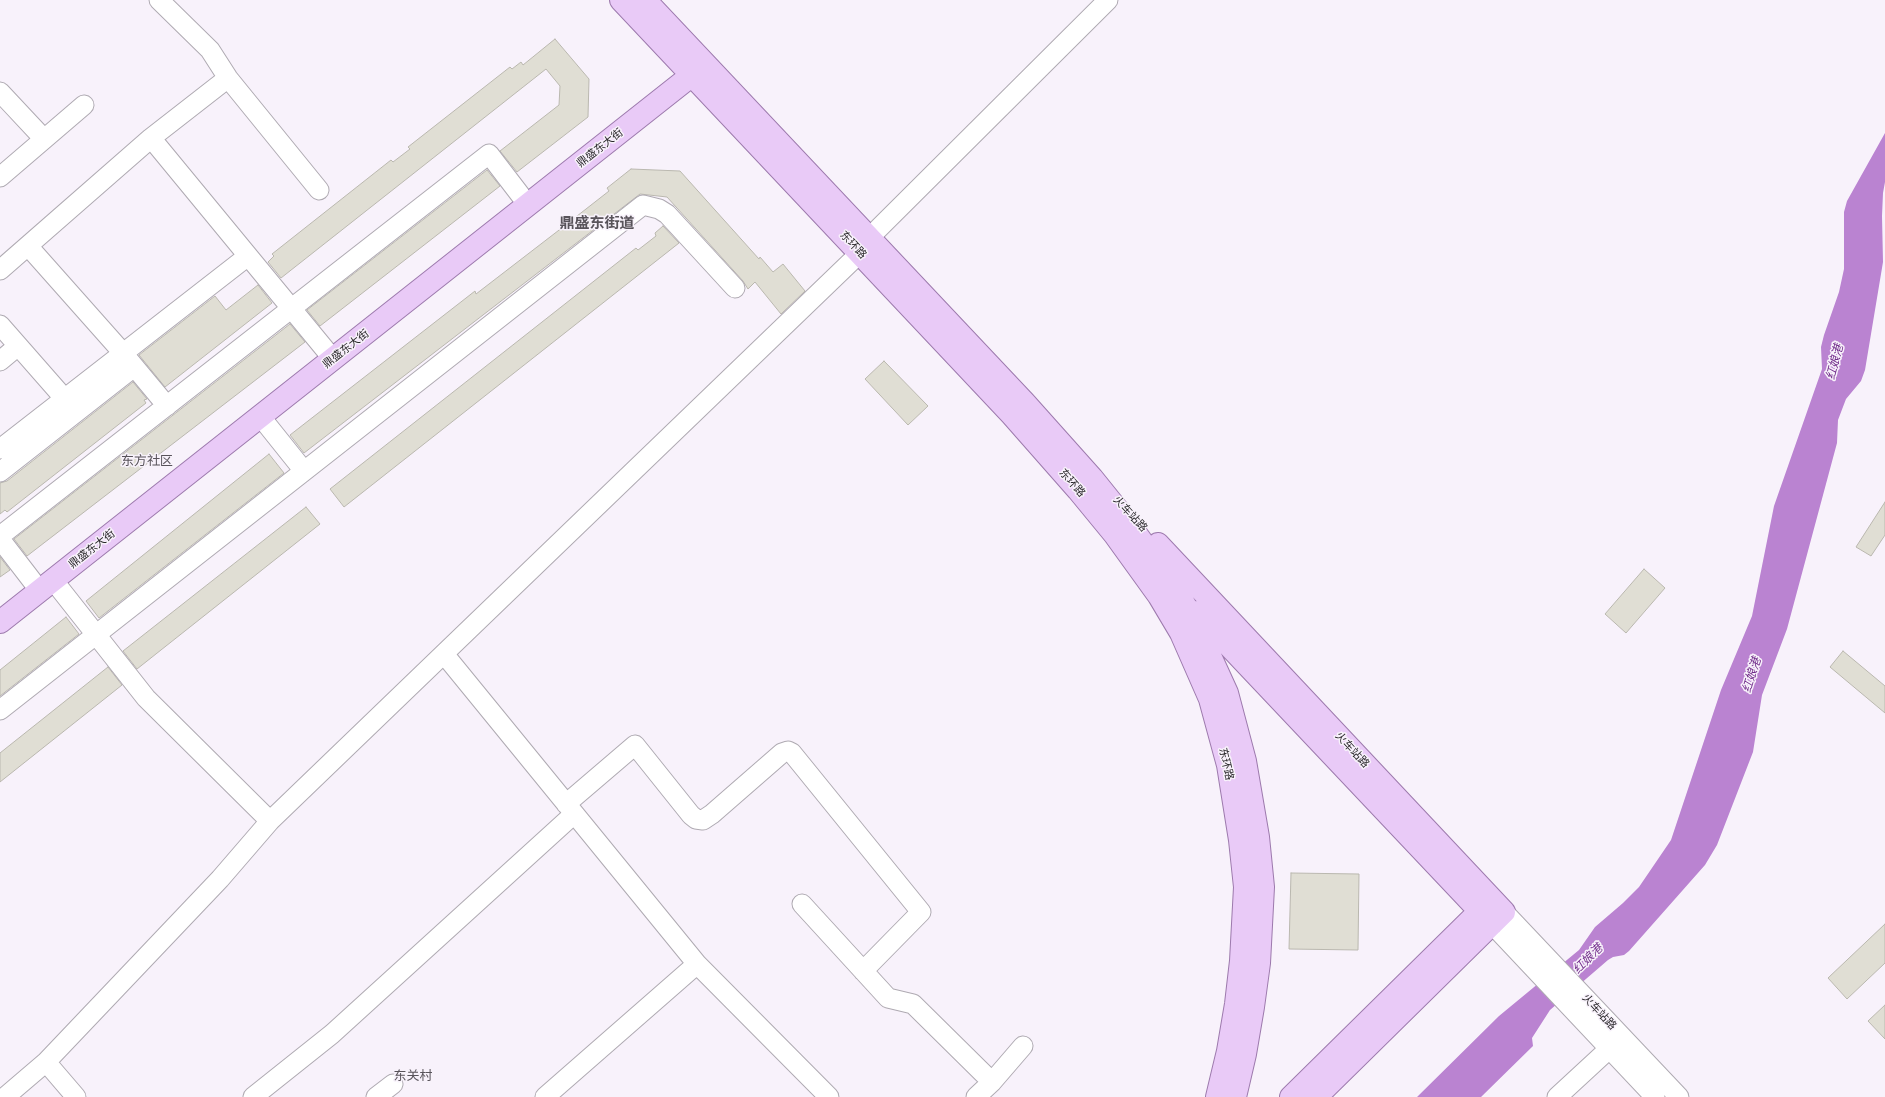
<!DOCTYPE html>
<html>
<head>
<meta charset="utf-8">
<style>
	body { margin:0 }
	canvas { display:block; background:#f8f2fb }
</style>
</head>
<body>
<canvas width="1885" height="1097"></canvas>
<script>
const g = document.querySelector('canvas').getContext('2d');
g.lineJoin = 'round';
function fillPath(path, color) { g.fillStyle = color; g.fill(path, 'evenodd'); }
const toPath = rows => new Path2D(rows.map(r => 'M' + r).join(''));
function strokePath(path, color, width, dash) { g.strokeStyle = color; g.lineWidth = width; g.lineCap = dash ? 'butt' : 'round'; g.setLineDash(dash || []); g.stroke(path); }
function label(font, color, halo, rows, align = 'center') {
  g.font = font + ' Montserrat,"Noto Sans SC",sans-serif'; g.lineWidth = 3; g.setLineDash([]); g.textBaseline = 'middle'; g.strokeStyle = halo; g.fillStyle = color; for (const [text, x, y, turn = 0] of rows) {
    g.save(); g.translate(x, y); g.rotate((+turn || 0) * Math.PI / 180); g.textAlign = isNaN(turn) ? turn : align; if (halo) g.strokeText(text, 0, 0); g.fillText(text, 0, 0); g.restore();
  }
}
fillPath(toPath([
	[1885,133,1885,182,1883,193,1882,216,1883,262,1865,370,1861,381,1846,399,1838,420,1837,443,1787,629,1762,695,1753,752,1717,845,1705,865,1629,951,1624,955,1613,957,1608,960,1550,1010,1532,1038,1533,1046,1481,1097,1417,1097,1499,1016,1579,950,1595,927,1623,903,1639,887,1671,840,1721,690,1752,616,1774,506,1822,369,1821,347,1824,335,1839,292,1844,269,1844,212,1847,201]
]), '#ba83d1');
const building = toPath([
	[555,39,589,79,588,117,517,172,500,151,559,105,560,86,546,69,281,278,268,262,274,256,272,254,391,160,393,162,410,149,408,147,510,67,512,69,521,62,523,65,555,39],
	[631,169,680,171,759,259,760,257,773,272,783,264,805,291,781,314,755,282,748,289,743,281,667,197,640,194,304,453,290,435,475,291,476,294,563,227,609,191,607,188,631,169],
	[487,170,500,186,320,326,307,310,487,170],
	[663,226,679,243,344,507,330,489,636,248,638,250,656,236,655,233,663,226],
	[258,285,272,303,165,387,139,355,215,296,226,310,258,285],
	[290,324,305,342,27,556,14,539,290,324],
	[884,361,928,406,908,425,865,379,884,361],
	[133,382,147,399,144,400,146,403,7,512,5,510,0,514,0,483,7,481,133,382],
	[269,454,284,473,99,618,86,601,269,454],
	[1885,502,1885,535,1871,556,1856,547,1885,502],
	[306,507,320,524,137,669,123,651,306,507],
	[0,557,10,570,0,577,0,557],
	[1644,569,1665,588,1626,633,1605,614,1644,569],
	[66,617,79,634,0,696,0,670,66,617],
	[1843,651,1885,686,1885,713,1830,667,1843,651],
	[108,667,122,685,0,782,0,753,108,667],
	[1291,873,1359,874,1358,950,1289,949,1291,873],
	[1885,924,1885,963,1847,999,1828,978,1885,924],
	[1885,1005,1885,1039,1868,1021,1885,1005]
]);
fillPath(building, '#e0ded4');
strokePath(building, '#bab8af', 1);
const minor = toPath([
	[159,0,210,50,228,78,319,190],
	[0,92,44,139],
	[151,138,333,359],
	[0,177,84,105],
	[869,238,1108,0],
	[28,246,123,353,167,406],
	[0,270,151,138,228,78],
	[0,325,64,398],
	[0,361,18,346],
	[260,416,304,471],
	[0,449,248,256],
	[0,472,134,367],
	[0,536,489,154,528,205],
	[0,539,40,591],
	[53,580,146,698,270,821],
	[444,654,697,964,829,1097],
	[0,710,643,205,659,209,667,214,735,288],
	[566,804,635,745,691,815,696,819,703,820,712,814,782,753,788,751,792,753,921,912,863,971],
	[802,904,888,998,913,1004,992,1082],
	[1504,912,1679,1097],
	[1492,924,1655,1097],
	[46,1062,76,1097],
	[5,1097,46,1062,220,879,270,821,860,253],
	[253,1097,332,1034,574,814],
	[376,1097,393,1084],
	[545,1097,697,964],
	[976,1097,992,1082,1023,1046],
	[1557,1097,1609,1049]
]);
const major = toPath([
	[621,0,1012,415,1078,490,1115,535,1159,596,1181,633,1210,699,1228,765,1240,840,1245,887,1241,961,1236,1004,1228,1051,1217,1097],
	[645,0,1025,403,1092,478,1129,524,1174,586,1196,625,1227,693,1245,761,1258,837,1263,887,1259,963,1253,1007,1245,1054,1235,1097],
	[1158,544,1504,912,1316,1097],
	[1197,612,1492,924],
	[0,622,692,75],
	[1291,1097,1490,901]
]);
strokePath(minor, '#afaab2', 21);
strokePath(major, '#9d7aad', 24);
strokePath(minor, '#fff', 19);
strokePath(major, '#e9caf7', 22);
label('11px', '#2b292c', '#f8f2fb', [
	["鼎盛东大街",600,148,-38],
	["东环路",853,245,47],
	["鼎盛东大街",346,349,-38],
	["东环路",1072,483,49],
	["火车站路",1130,514,47],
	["鼎盛东大街",92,549,-38],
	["火车站路",1352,750,47],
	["东环路",1226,764,77],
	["火车站路",1599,1012,47]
]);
label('italic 12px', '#722e8b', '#f8f2fb', [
	["红娘港",1835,362,-76],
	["红娘港",1752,675,-73],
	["红娘港",1588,959,-45]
]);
label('13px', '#58535a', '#f8f2fb', [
	["东方社区",147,461],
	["东关村",413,1076]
]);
label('bold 15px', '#58535a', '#f8f2fb', [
	["鼎盛东街道",597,224]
]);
</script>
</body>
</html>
